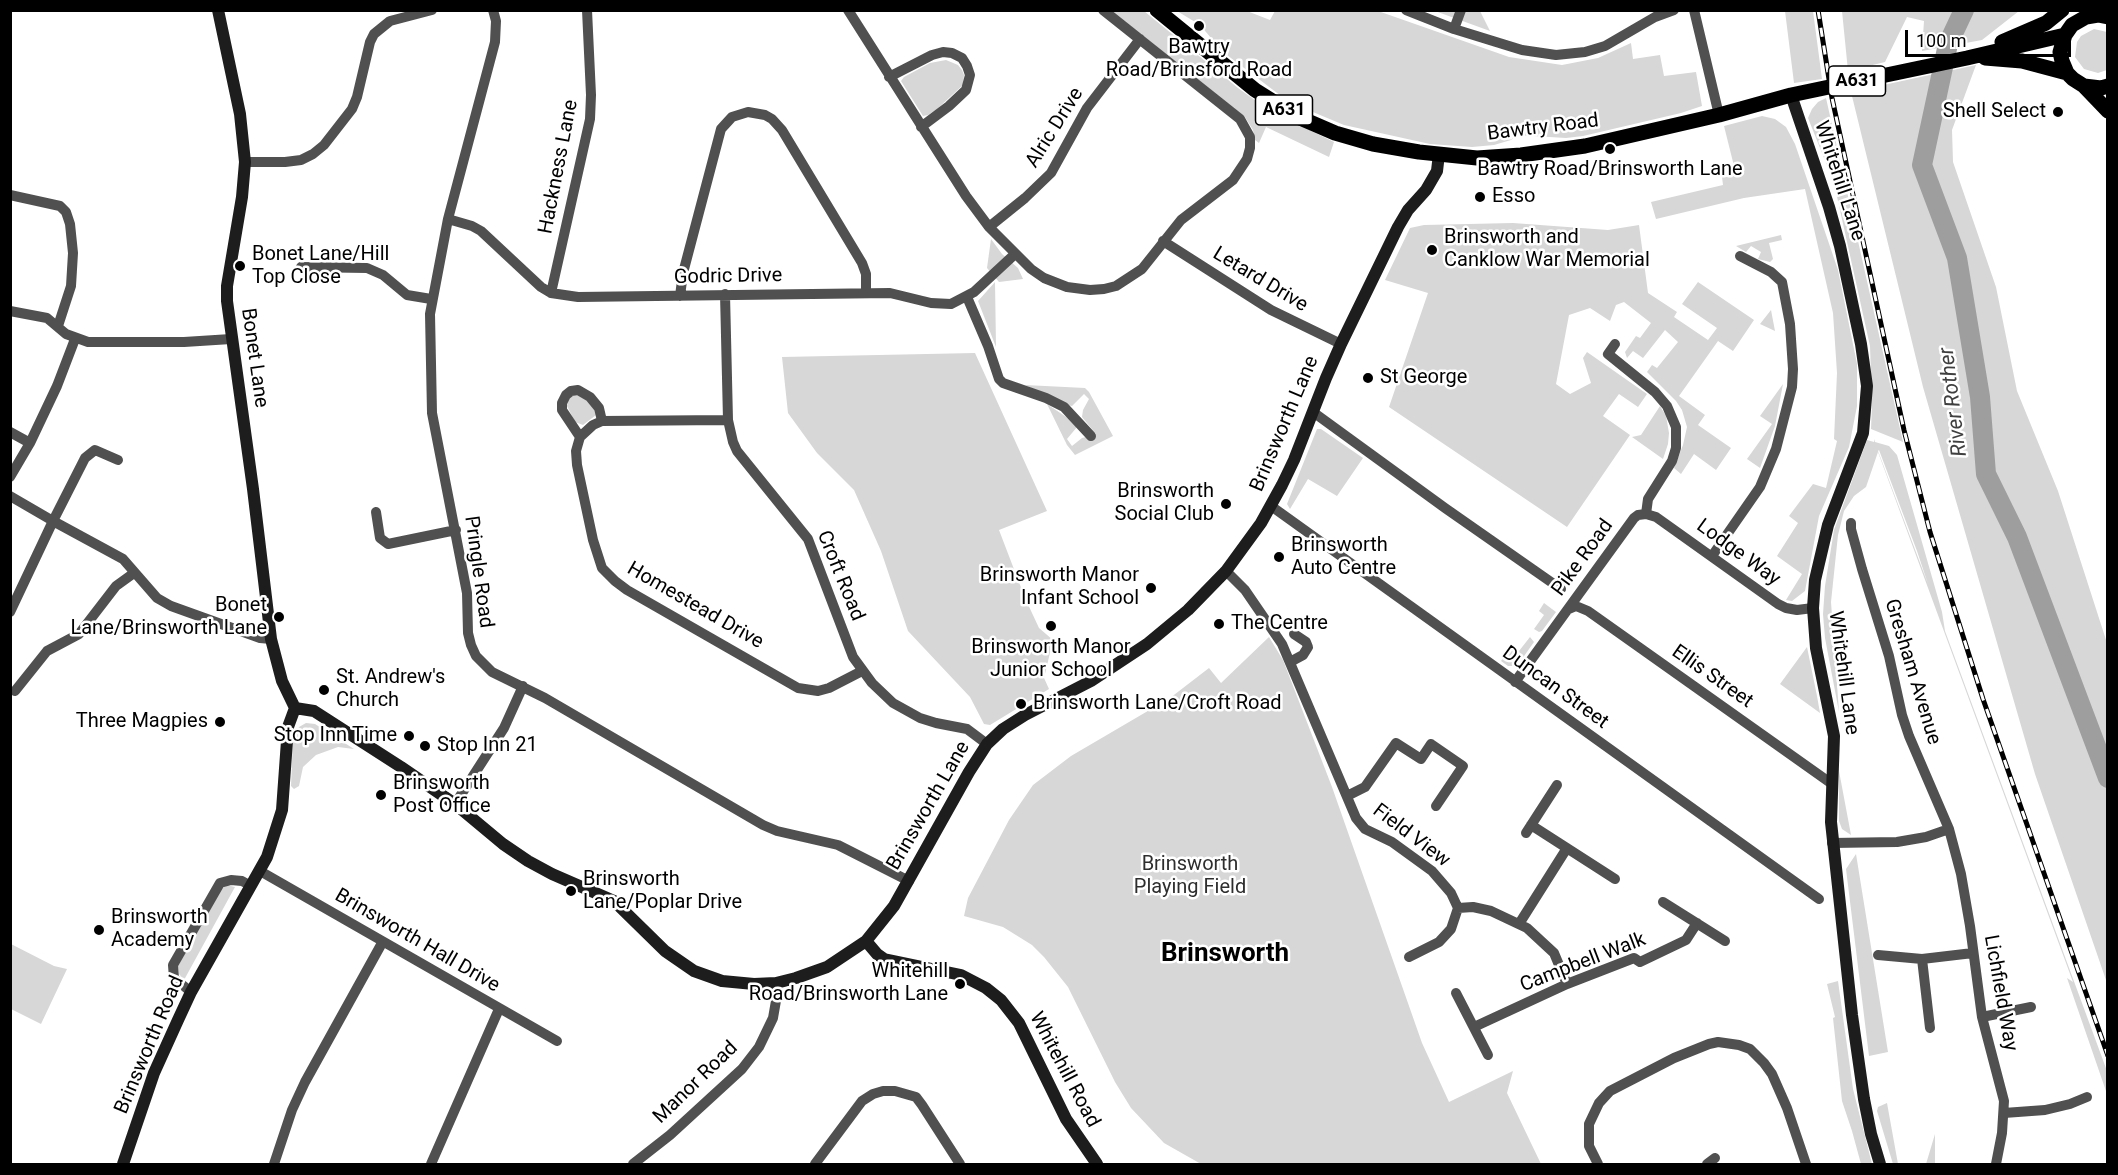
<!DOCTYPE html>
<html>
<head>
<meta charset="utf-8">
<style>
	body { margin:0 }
	#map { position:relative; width:2118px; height:1175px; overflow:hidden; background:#fff; font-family:Roboto,sans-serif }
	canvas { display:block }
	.frame { position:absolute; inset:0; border:12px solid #000; pointer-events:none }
	.scale { position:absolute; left:1905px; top:30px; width:166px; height:27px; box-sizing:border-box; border:3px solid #000; border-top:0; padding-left:8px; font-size:18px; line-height:21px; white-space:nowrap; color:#000; -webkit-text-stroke:4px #fff; paint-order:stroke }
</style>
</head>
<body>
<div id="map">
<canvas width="2118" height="1175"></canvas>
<div class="frame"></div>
<div class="scale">100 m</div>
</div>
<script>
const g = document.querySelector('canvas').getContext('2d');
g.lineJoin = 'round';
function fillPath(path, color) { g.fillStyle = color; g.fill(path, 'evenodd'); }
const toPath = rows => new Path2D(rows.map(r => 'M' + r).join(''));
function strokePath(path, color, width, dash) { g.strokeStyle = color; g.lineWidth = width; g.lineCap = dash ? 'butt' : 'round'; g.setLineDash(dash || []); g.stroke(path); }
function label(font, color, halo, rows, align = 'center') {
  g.font = font + ' Roboto,sans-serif'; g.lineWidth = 5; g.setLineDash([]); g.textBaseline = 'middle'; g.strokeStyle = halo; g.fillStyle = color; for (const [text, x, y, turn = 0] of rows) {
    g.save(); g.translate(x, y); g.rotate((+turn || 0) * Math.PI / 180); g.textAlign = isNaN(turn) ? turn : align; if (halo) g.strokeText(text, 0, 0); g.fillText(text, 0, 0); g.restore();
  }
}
fillPath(toPath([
	[1112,11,1144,11,1238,88,1270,111,1334,142,1329,157,1266,127,1259,143,1255,140,1253,130,1245,117],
	[1177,11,1247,11,1270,20,1275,11,1378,11,1509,57,1562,65,1598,58,1631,43,1633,59,1660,55,1664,76,1696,72,1702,106,1681,113,1583,136,1566,138,1516,135,1511,140,1494,145,1472,147,1430,144,1344,125,1289,102,1223,52,1200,25],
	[1435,11,1480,11,1490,31],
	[1785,11,1813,11,1822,79,1794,83],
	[1842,11,1842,10,2019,11,1982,40,1922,51,1924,21,1907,17,1885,62,1848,71],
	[2094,29,2107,32,2107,70,2098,73,2084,69,2075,57,2077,42,2081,36],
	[946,60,958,65,962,70,964,75,963,85,937,109,928,115,923,116,901,81,904,77,930,63],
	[1976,65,1952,130,1953,162,1996,287,2017,391,2058,491,2107,643,2107,983,2035,774,1923,387,1851,92],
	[1826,98,1903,442,1871,429,1872,403,1870,346,1834,183,1808,118,1812,109,1818,102],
	[1762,116,1775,119,1786,127,1795,144,1838,270,1857,364,1857,406,1849,447,1819,516,1805,591,1792,601,1786,600,1802,574,1777,556,1798,523,1789,516,1813,484,1826,488,1837,441,1834,439,1837,373,1833,313,1805,189,1744,198,1656,219,1651,202,1723,185,1722,177,1736,174,1724,126],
	[1513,223,1608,230,1639,225,1648,293,1677,312,1674,317,1708,340,1717,328,1682,304,1698,282,1754,320,1733,351,1718,341,1679,396,1705,415,1698,425,1731,448,1716,470,1694,454,1681,474,1674,468,1683,445,1687,427,1682,410,1676,401,1647,372,1652,365,1657,368,1678,342,1665,330,1643,358,1633,351,1627,358,1625,352,1636,336,1640,338,1651,323,1624,302,1616,305,1610,321,1590,308,1569,315,1556,384,1570,394,1591,383,1583,358,1587,352,1647,394,1638,407,1619,394,1603,416,1630,435,1567,527,1389,407,1428,293,1385,280,1410,228,1424,225],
	[1781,235,1782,240,1769,243,1773,259,1770,262,1758,259,1761,252,1751,246,1746,252,1736,246],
	[991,239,1002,254,1018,268,1023,279,999,282,987,268],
	[995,282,996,347,978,301],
	[1771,310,1775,331,1760,324],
	[975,353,1047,511,999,530,1025,598,1039,628,1053,640,1044,678,1049,689,990,725,984,724,970,697,908,631,881,551,854,490,817,453,788,413,782,357],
	[1783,384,1775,426,1760,468,1747,459,1772,424,1760,416],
	[1025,385,1085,388,1089,392,1113,436,1075,455,1067,445,1047,404,1075,423,1077,427,1067,439,1072,446,1082,438,1086,437,1091,440,1096,434,1082,417,1083,410,1089,399,1084,394,1072,406,1067,405],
	[576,394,582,396,595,408,596,415,583,425,575,422,567,406,568,398],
	[1660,406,1666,416,1669,433,1668,444,1663,459,1632,437,1641,435],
	[1317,429,1321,429,1363,458,1337,496,1308,479,1290,509,1287,504],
	[1874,439,1875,442,1889,446,1897,455,1942,612,1945,631,2107,1071,2107,1094,2067,978,2073,982,1878,452,1866,487,1854,496,1844,511,1838,535,1831,602,1839,712,1825,638,1823,614,1825,586,1834,530,1867,440,1874,442],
	[1879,450,1917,551,1928,584,1878,451],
	[1544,603,1556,612,1542,631,1539,632,1534,629,1544,615,1539,611],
	[1269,637,1283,660,1332,787,1422,1043,1449,1102,1513,1071,1507,1093,1541,1164,1201,1164,1164,1143,1131,1108,1115,1082,1068,987,1044,957,1032,945,1003,927,964,916,968,898,1009,820,1033,785,1071,756,1170,698,1209,668,1221,683],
	[1530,637,1534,642,1517,666,1508,666,1501,661,1512,646,1519,651],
	[1807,647,1817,696,1820,713,1780,684],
	[306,723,315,724,354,749,338,747,316,755,303,767,299,786,294,789,291,786,293,737,299,727],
	[1839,771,1851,835,1842,829,1839,821],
	[1856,854,1888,1052,1869,1056,1846,869],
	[227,885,235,887,184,980,179,974,178,966,220,890],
	[11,944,54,966,67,969,41,1024,11,1009],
	[1838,981,1853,1089,1872,1164,1861,1164,1852,1131,1842,1101,1833,1018,1835,1017,1827,984],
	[1887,1103,1898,1164,1893,1164,1877,1111,1878,1107],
	[1935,1134,1935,1164,1926,1164]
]), '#d7d7d7');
strokePath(toPath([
	[1964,10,1948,44,1922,165,1957,258,1980,397,1986,474,2017,537,2108,778]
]), '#9e9e9e', 20);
strokePath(toPath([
	[493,10,496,21,495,42,448,219,430,314,432,413,467,593,468,633,471,645,476,656,492,672,545,698,763,825,777,831,838,845,909,881],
	[848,10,966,196,989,227,1031,269,1044,278,1067,287,1090,290,1104,289,1116,286,1142,269,1181,220,1233,180,1247,159,1250,148,1250,137,1240,119,1103,10],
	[1406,10,1454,29,1522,50,1556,55,1585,52,1605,46,1655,17,1674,10],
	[1694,10,1719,115],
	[1454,29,1461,10],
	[889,77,932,55,943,52,952,53,962,58,967,66,970,75,966,90,949,106,921,127],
	[245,162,285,162,301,160,313,154,324,145,352,109,357,97,370,42,374,34,390,21,432,10],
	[10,195,60,206,66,212,70,224,73,253,71,286,58,326],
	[448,219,472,226,481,231,541,287,551,293,578,297,890,293,931,303,951,304,974,292,1015,254],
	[989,227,1025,198,1051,173,1087,108,1140,39],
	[1163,241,1271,310,1341,344],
	[301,267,367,268,383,275,407,295,431,299],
	[551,293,590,119,591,95,587,10],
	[725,294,728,420,733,442,737,451,808,539,853,657,872,683,893,703,920,718,936,723,967,729,987,744],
	[680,296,683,273,721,129,732,117,748,112,765,115,772,119,782,130,862,263,866,274,866,293],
	[967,297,988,346,999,379,1003,383,1046,398,1064,407,1091,436],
	[10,311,47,318,66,334,88,342,184,342,231,339],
	[1313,412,1445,508,1561,589],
	[728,420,602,421,593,425,580,437,576,451,577,465,593,540,602,568,615,581,627,590,798,688,818,691,829,688,862,671],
	[10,432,30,443],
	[580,437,562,410,562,403,566,395,571,391,578,390,590,397,599,408,602,421],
	[10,477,30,443,57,386,75,339],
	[10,496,53,521,123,559,157,598,171,606,260,638,271,639],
	[1271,506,1819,899],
	[376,512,380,538,388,544,456,530],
	[1646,514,1656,517,1778,604,1786,608,1797,610,1813,608],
	[1851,523,1851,529,1862,569,1889,656,1902,715,1909,736,1949,829,1961,874,1970,926,1982,1017,2004,1101,2002,1133,1996,1164],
	[1712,556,1760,487,1776,449,1792,387,1793,369,1790,324,1782,282,1771,272,1740,256],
	[1226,571,1245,590,1282,644,1356,818,1365,829,1392,842,1432,871,1451,893,1458,908],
	[1569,609,1576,606,1588,611,1832,784],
	[10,612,53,521,85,458,95,450,118,460],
	[1290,662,1303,655,1308,647,1306,642,1294,634],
	[1515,682,1634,518,1638,515,1646,514,1648,499,1672,461,1676,448,1676,427,1667,406,1655,392,1608,354,1615,344],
	[15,691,47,651,79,634,116,586,134,573],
	[1347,796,1365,787,1396,743,1421,759,1431,744,1463,766,1436,806],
	[455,804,504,728,523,686],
	[1531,825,1615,879],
	[1526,833,1557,785],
	[1832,843,1897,842,1926,837,1949,829],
	[260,871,557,1041],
	[1663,902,1725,941],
	[1458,908,1473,907,1491,911,1527,928,1554,953,1567,984],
	[1519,924,1567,848],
	[1878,955,1922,959,1973,953],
	[1409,957,1439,942,1451,929,1458,908],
	[1922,959,1930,1028],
	[191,992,174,978,173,965,220,883,231,880,242,881,251,886],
	[1456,993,1488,1055],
	[1982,1017,2031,1007],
	[1474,1027,1567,984,1634,958,1640,962,1686,940,1697,923],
	[2004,1113,2045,1110,2070,1104,2087,1097],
	[274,1164,292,1110,305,1082,382,943],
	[431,1164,499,1009],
	[633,1164,670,1135,742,1069,759,1047,773,1018,777,995,776,983],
	[815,1164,862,1101,873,1094,883,1091,895,1091,916,1097,922,1105,960,1164],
	[1598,1164,1589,1146,1589,1124,1599,1103,1610,1091,1674,1058,1709,1044,1718,1042,1739,1045,1750,1049,1764,1063,1772,1074,1787,1108,1806,1164],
	[1707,1164,1715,1158]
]), '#505050', 10);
strokePath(toPath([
	[218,10,240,114,245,162,242,197,227,286,227,301,253,489,271,639,282,681,295,708],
	[1791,95,1829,207,1840,246,1861,344,1867,386,1863,433,1828,525,1815,580,1813,608,1816,648,1834,736,1831,822,1852,1015,1864,1099,1871,1134,1880,1164],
	[295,708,314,711,401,767,455,804,503,844,528,861,552,874,614,901,665,951,694,971,722,981,754,984,776,983,796,978,827,967,866,941,894,906,969,772,987,744,1003,729,1025,715,1091,681,1147,644,1188,610,1226,571,1261,523,1282,485,1294,460,1326,378,1341,344,1398,227,1408,210,1426,190,1437,171,1439,154],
	[866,941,877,954,884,959,961,975,986,988,1001,1000,1019,1023,1066,1119,1097,1164],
	[123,1164,154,1073,178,1020,191,992,267,857,282,810,288,727,295,708]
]), '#1d1d1d', 12);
strokePath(toPath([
	[1157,10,1255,90,1298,117,1335,133,1373,144,1419,152,1477,158,1521,155,1585,146,1719,115,1791,95,1967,58,2065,35],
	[2108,17,2098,15,2086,17,2072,25,2065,35,2060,52,2062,61,2067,73,2073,79,2084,86,2101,88,2108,86],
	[2002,42,2046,23,2062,10],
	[1985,58,2022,61,2067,73],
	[2084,86,2108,111]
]), '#000', 15);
const rail = toPath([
	[1818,10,1832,98,1904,430,1930,532,1983,699,2108,1056]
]);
strokePath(rail, '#000', 5);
strokePath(rail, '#fff', 3, [9]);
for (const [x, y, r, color] of [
	[1199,26,6,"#000"],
	[2058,112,6,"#000"],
	[1610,149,6,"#000"],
	[1480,197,6,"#000"],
	[1432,250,6,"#000"],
	[240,266,6,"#000"],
	[1368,378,6,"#000"],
	[1226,504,6,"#000"],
	[1279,557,6,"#000"],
	[1151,588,6,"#000"],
	[279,617,6,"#000"],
	[1219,624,6,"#000"],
	[1051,626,6,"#000"],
	[324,690,6,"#000"],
	[1021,704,6,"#000"],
	[220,722,6,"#000"],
	[409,736,6,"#000"],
	[425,746,6,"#000"],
	[381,795,6,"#000"],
	[571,891,6,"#000"],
	[99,930,6,"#000"],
	[960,984,6,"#000"]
]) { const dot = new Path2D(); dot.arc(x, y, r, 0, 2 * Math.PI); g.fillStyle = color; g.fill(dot); strokePath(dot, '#fff', 2); }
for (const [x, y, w] of [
	[1857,81,57],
	[1284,110,57]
]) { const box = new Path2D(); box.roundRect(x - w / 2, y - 15, w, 30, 4.5); g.fillStyle = '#fff'; g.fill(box); strokePath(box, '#000', 1.5); }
label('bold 18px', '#000', null, [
	["A631",1857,81],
	["A631",1284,110]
]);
label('20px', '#000', '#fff', [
	["Bawtry",1199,48,"center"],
	["Road/Brinsford Road",1199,71,"center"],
	["Shell Select",2046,112,"right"],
	["Bawtry Road/Brinsworth Lane",1610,170,"center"],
	["Esso",1492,197],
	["Brinsworth and",1444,238],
	["Canklow War Memorial",1444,261],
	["Bonet Lane/Hill",252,255],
	["Top Close",252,278],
	["St George",1380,378],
	["Brinsworth",1214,492,"right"],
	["Social Club",1214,515,"right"],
	["Brinsworth",1291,546],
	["Auto Centre",1291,569],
	["Brinsworth Manor",1139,576,"right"],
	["Infant School",1139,599,"right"],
	["Bonet",267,606,"right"],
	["Lane/Brinsworth Lane",267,629,"right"],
	["The Centre",1231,624],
	["Brinsworth Manor",1051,648,"center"],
	["Junior School",1051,671,"center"],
	["St. Andrew's",336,678],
	["Church",336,701],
	["Brinsworth Lane/Croft Road",1033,704],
	["Three Magpies",208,722,"right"],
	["Stop Inn Time",397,736,"right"],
	["Stop Inn 21",437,746],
	["Brinsworth",393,784],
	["Post Office",393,807],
	["Brinsworth",583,880],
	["Lane/Poplar Drive",583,903],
	["Brinsworth",111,918],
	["Academy",111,941],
	["Whitehill",948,972,"right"],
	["Road/Brinsworth Lane",948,995,"right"]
], 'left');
label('20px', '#000', '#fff', [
	["Alric Drive",1055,128,-58],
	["Bawtry Road",1543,128,-7],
	["Hackness Lane",559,167,-79],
	["Whitehill Lane",1839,181,72],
	["Godric Drive",728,277,-1],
	["Letard Drive",1260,280,31],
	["Bonet Lane",254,358,82],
	["Brinsworth Lane",1285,424,-67],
	["Lodge Way",1738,553,36],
	["Pike Road",1583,558,-54],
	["Pringle Road",478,572,82],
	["Croft Road",840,576,68],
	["Homestead Drive",695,606,30],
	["Gresham Avenue",1912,672,73],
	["Whitehill Lane",1843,673,82],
	["Ellis Street",1712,677,35],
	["Duncan Street",1555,688,36],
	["Brinsworth Lane",929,806,-60],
	["Field View",1411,836,37],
	["Brinsworth Hall Drive",417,941,30],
	["Campbell Walk",1583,963,-21],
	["Lichfield Way",2000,993,80],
	["Brinsworth Road",150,1045,-67],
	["Whitehill Road",1064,1070,62],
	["Manor Road",696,1083,-44]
]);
label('20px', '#2e2e2e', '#fff', [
	["Brinsworth",1190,865],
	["Playing Field",1190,888]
]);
label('italic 21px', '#3f3f3f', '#fff', [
	["River Rother",1954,402,-97]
]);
label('bold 26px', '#000', '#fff', [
	["Brinsworth",1225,954]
]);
</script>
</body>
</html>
